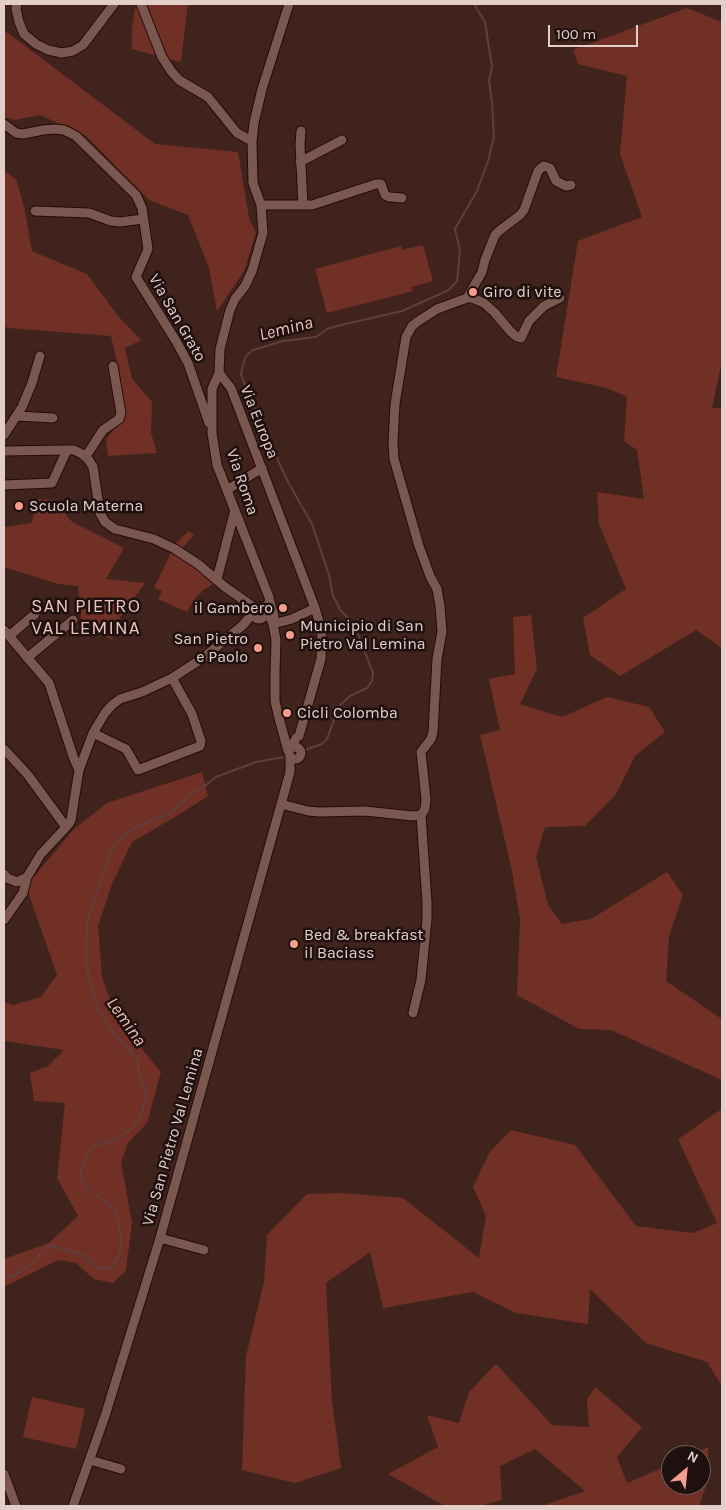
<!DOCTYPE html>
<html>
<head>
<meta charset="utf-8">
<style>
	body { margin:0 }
	#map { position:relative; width:726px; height:1510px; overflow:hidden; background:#41231d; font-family:Karla,sans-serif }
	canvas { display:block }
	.frame { position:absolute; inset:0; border:5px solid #e3ceca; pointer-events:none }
	.north { position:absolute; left:661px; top:1445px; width:50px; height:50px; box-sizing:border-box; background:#1e100e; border:1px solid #6d5c59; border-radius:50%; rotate:28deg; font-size:14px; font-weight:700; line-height:20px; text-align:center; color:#e3ceca }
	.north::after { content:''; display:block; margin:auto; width:18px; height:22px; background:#f49d8c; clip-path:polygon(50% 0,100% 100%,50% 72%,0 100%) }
	.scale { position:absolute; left:548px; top:25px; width:90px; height:22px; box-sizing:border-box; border:2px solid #e3ceca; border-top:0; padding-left:6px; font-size:15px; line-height:18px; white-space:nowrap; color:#e3ceca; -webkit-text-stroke:4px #1e100e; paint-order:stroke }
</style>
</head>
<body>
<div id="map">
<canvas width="726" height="1510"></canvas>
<div class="frame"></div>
<div class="north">N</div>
<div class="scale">100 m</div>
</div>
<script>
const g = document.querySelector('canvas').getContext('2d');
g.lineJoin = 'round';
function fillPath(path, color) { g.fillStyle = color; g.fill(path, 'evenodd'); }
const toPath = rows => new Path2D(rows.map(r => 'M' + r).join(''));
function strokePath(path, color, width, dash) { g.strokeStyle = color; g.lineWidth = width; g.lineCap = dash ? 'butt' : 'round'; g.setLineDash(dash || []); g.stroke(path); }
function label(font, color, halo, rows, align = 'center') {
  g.font = font + ' Karla,sans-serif'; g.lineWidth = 5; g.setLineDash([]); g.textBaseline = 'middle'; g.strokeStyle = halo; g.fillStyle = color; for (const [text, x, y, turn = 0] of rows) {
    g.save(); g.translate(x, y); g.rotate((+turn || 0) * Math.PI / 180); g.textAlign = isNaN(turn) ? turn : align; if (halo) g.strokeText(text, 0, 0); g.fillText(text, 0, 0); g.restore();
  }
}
fillPath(toPath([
	[136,4,188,4,181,62,132,49,132,27],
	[687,8,722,22,722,360,712,408,722,408,722,648,696,630,620,676,590,655,583,618,626,589,599,524,597,492,644,499,637,450,624,441,627,397,607,388,556,377,578,241,642,217,620,154,627,76,578,64,573,50],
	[4,31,12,36,155,144,238,152,249,218,256,233,244,271,217,311,209,268,188,215,149,200,86,136,40,115,15,120,4,117],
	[4,171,16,179,24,207,32,251,87,274,118,316,141,340,125,348,132,379,152,402,151,433,157,453,108,456,106,440,125,414,117,362,111,336,8,328,4,326],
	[423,245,433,281,412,287,413,291,327,313,315,269,401,246,402,250],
	[39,499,54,500,71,521,124,548,106,579,145,583,117,622,112,640,82,625,78,586,58,584,4,567,4,527,31,523],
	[189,531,194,535,182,548,175,544],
	[171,553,202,570,201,573,215,583,203,590,194,600,187,612,158,599,162,591,154,588],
	[531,615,537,669,520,704,562,717,607,697,649,707,665,732,635,756,616,794,585,826,545,827,536,857,548,905,562,924,591,919,667,872,683,895,669,936,666,981,722,1019,722,1080,611,1030,579,1029,517,995,520,920,512,871,480,735,500,730,489,679,515,674,513,617],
	[202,772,208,796,170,820,132,842,112,884,98,926,102,977,117,1019,161,1072,147,1123,128,1143,121,1162,132,1222,126,1271,113,1283,94,1279,76,1263,58,1260,4,1287,4,1259,49,1243,78,1216,57,1178,65,1103,34,1101,30,1073,48,1066,64,1050,4,1041,4,1002,13,1005,41,997,57,975,26,886,74,829,107,803],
	[722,1109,722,1386,707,1362,646,1343,590,1289,588,1324,516,1313,473,1292,383,1308,370,1252,326,1283,332,1401,341,1468,295,1483,242,1470,246,1356,264,1282,267,1235,307,1194,340,1193,403,1198,479,1258,486,1216,473,1187,489,1153,511,1130,575,1145,636,1226,693,1233,717,1223,678,1139],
	[496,1364,552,1425,589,1427,587,1400,595,1387,642,1427,617,1457,627,1483,671,1464,671,1485,701,1485,701,1455,691,1455,708,1447,709,1477,699,1506,542,1506,585,1491,535,1449,500,1466,502,1500,480,1506,445,1506,388,1474,438,1447,427,1415,459,1423,469,1392],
	[32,1397,85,1409,76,1449,23,1437]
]), '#703025');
const water = toPath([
	[306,928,318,930,323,933,320,937,306,935,306,928]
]);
fillPath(water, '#280100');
strokePath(water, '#603e3d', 1);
strokePath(toPath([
	[305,750,322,744,327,739,339,706,350,696,367,688,372,681,373,673,358,634,353,623,341,611,333,596,329,575,312,524,288,482,262,426,241,375,243,365,246,356,253,350,283,341,316,337,327,329,341,325,402,311,449,290,457,281,460,251,455,229,477,191,488,161,494,137,492,103,489,80,492,67,485,22,474,4],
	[4,1279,16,1275,24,1269,34,1262,45,1248,53,1246,83,1255,96,1266,103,1269,111,1268,116,1262,120,1254,121,1235,116,1214,113,1208,104,1200,86,1188,82,1180,81,1168,89,1151,97,1145,117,1139,133,1128,140,1118,146,1098,146,1090,139,1073,138,1061,115,1034,97,1007,89,978,86,960,87,921,101,877,108,859,116,844,124,835,137,826,167,815,179,806,190,795,206,785,216,777,256,762,284,757]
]), '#603e3d', 2);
const minor = toPath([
	[17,4,16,9,19,22,24,34,36,44,48,50,62,53,73,51,83,45,114,4],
	[141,4,162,57,171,71,179,80,208,97,237,133,252,141],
	[4,124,16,133,23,134,43,130,55,129,64,130,76,136,136,195,142,208,148,249,136,277,176,341,188,363,209,423],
	[301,131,300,145,303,205],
	[300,162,342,140],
	[261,205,312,205,376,184,381,184,385,195,389,197,402,198],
	[35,211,89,213,111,221,120,222,143,219],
	[467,298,482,272,485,260,495,235,499,231,520,215,524,210,538,171,541,168,544,166,550,168,556,181,566,186,571,185],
	[219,373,231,388,315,608,321,628,322,639,321,659,299,736,296,738,292,746],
	[17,416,53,418],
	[4,435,22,407,32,383,40,356],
	[4,451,67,450,74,450,82,454,88,459,93,467,100,513,105,522,115,529,154,539,175,549,198,564,225,587,255,608],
	[86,456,103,430,119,419,121,413,113,366],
	[4,485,52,483,67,450],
	[227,490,262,468],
	[217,579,235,510],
	[270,602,274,616,273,624,292,619,315,608],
	'253 613a6 6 0 1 1 12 0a6 6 0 1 1-12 0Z',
	[264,608,270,602,269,597,217,465,212,433,212,389,219,373,220,349,230,310,235,299,245,286,252,271,263,233,261,205,253,183,252,141,254,123,262,89,289,4],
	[266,613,270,617,273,624,276,640,275,672,275,701,279,718,288,751],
	[4,630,49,683,74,759,79,770],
	[9,636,35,614],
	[27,658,73,620],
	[93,733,126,749,138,770,200,746,201,741,192,714,172,678],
	'289 753a6 6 0 1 1 12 0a6 6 0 1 1-12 0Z',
	[4,749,28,775,66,827],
	[281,804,308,811,320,812,365,811,413,816,421,815],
	[4,874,7,878,17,882,27,877,41,854,69,824,71,820,79,770,93,733,105,713,112,705,120,699,142,692,172,678,203,658,243,625,253,613],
	[4,920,23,893,27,877],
	[413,1013,421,980,427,919,427,902,421,815,425,809,426,799,421,752,431,739,433,732,437,659,442,632,440,606,437,589,430,576,419,546,394,459,393,442,395,404,406,337,412,326,417,322,437,309,467,298,472,298,484,303,494,312,511,332,517,337,521,338,529,321,544,306,560,298],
	[160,1238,204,1250],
	[90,1460,121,1469],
	[4,1474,16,1506],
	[73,1506,105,1416,160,1238,290,772,290,757]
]);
strokePath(minor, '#260b07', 11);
strokePath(minor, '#7a5750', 9);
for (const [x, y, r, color] of [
	[473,292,5,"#f49d8c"],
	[19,506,5,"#f49d8c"],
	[283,608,5,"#f49d8c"],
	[290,635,5,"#f49d8c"],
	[258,648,5,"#f49d8c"],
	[287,713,5,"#f49d8c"],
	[294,944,5,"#f49d8c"]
]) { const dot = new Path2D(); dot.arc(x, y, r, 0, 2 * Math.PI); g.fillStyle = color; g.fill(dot); strokePath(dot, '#1e100e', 2); }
label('16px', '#e3ceca', '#1e100e', [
	["Giro di vite",483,292],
	["Scuola Materna",29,506],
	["il Gambero",273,608,"right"],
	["Municipio di San",300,626],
	["Pietro Val Lemina",300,644],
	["San Pietro",248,639,"right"],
	["e Paolo",248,657,"right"],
	["Cicli Colomba",297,713],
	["Bed & breakfast",304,935],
	["il Baciass",304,953]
], 'left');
label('16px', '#e3ceca', '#1e100e', [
	["Via San Grato",177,318,60],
	["Via Europa",259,422,68],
	["Via Roma",242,482,71],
	["Via San Pietro Val Lemina",173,1137,-74]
]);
label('italic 18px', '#f2c0b6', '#1e100e', [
	["Lemina",286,329,-14],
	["Lemina",126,1022,55]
]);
g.letterSpacing = '1px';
label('19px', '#ebc2ba', '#1e100e', [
	["SAN PIETRO",86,607],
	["VAL LEMINA",86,629]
]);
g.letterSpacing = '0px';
</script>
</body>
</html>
